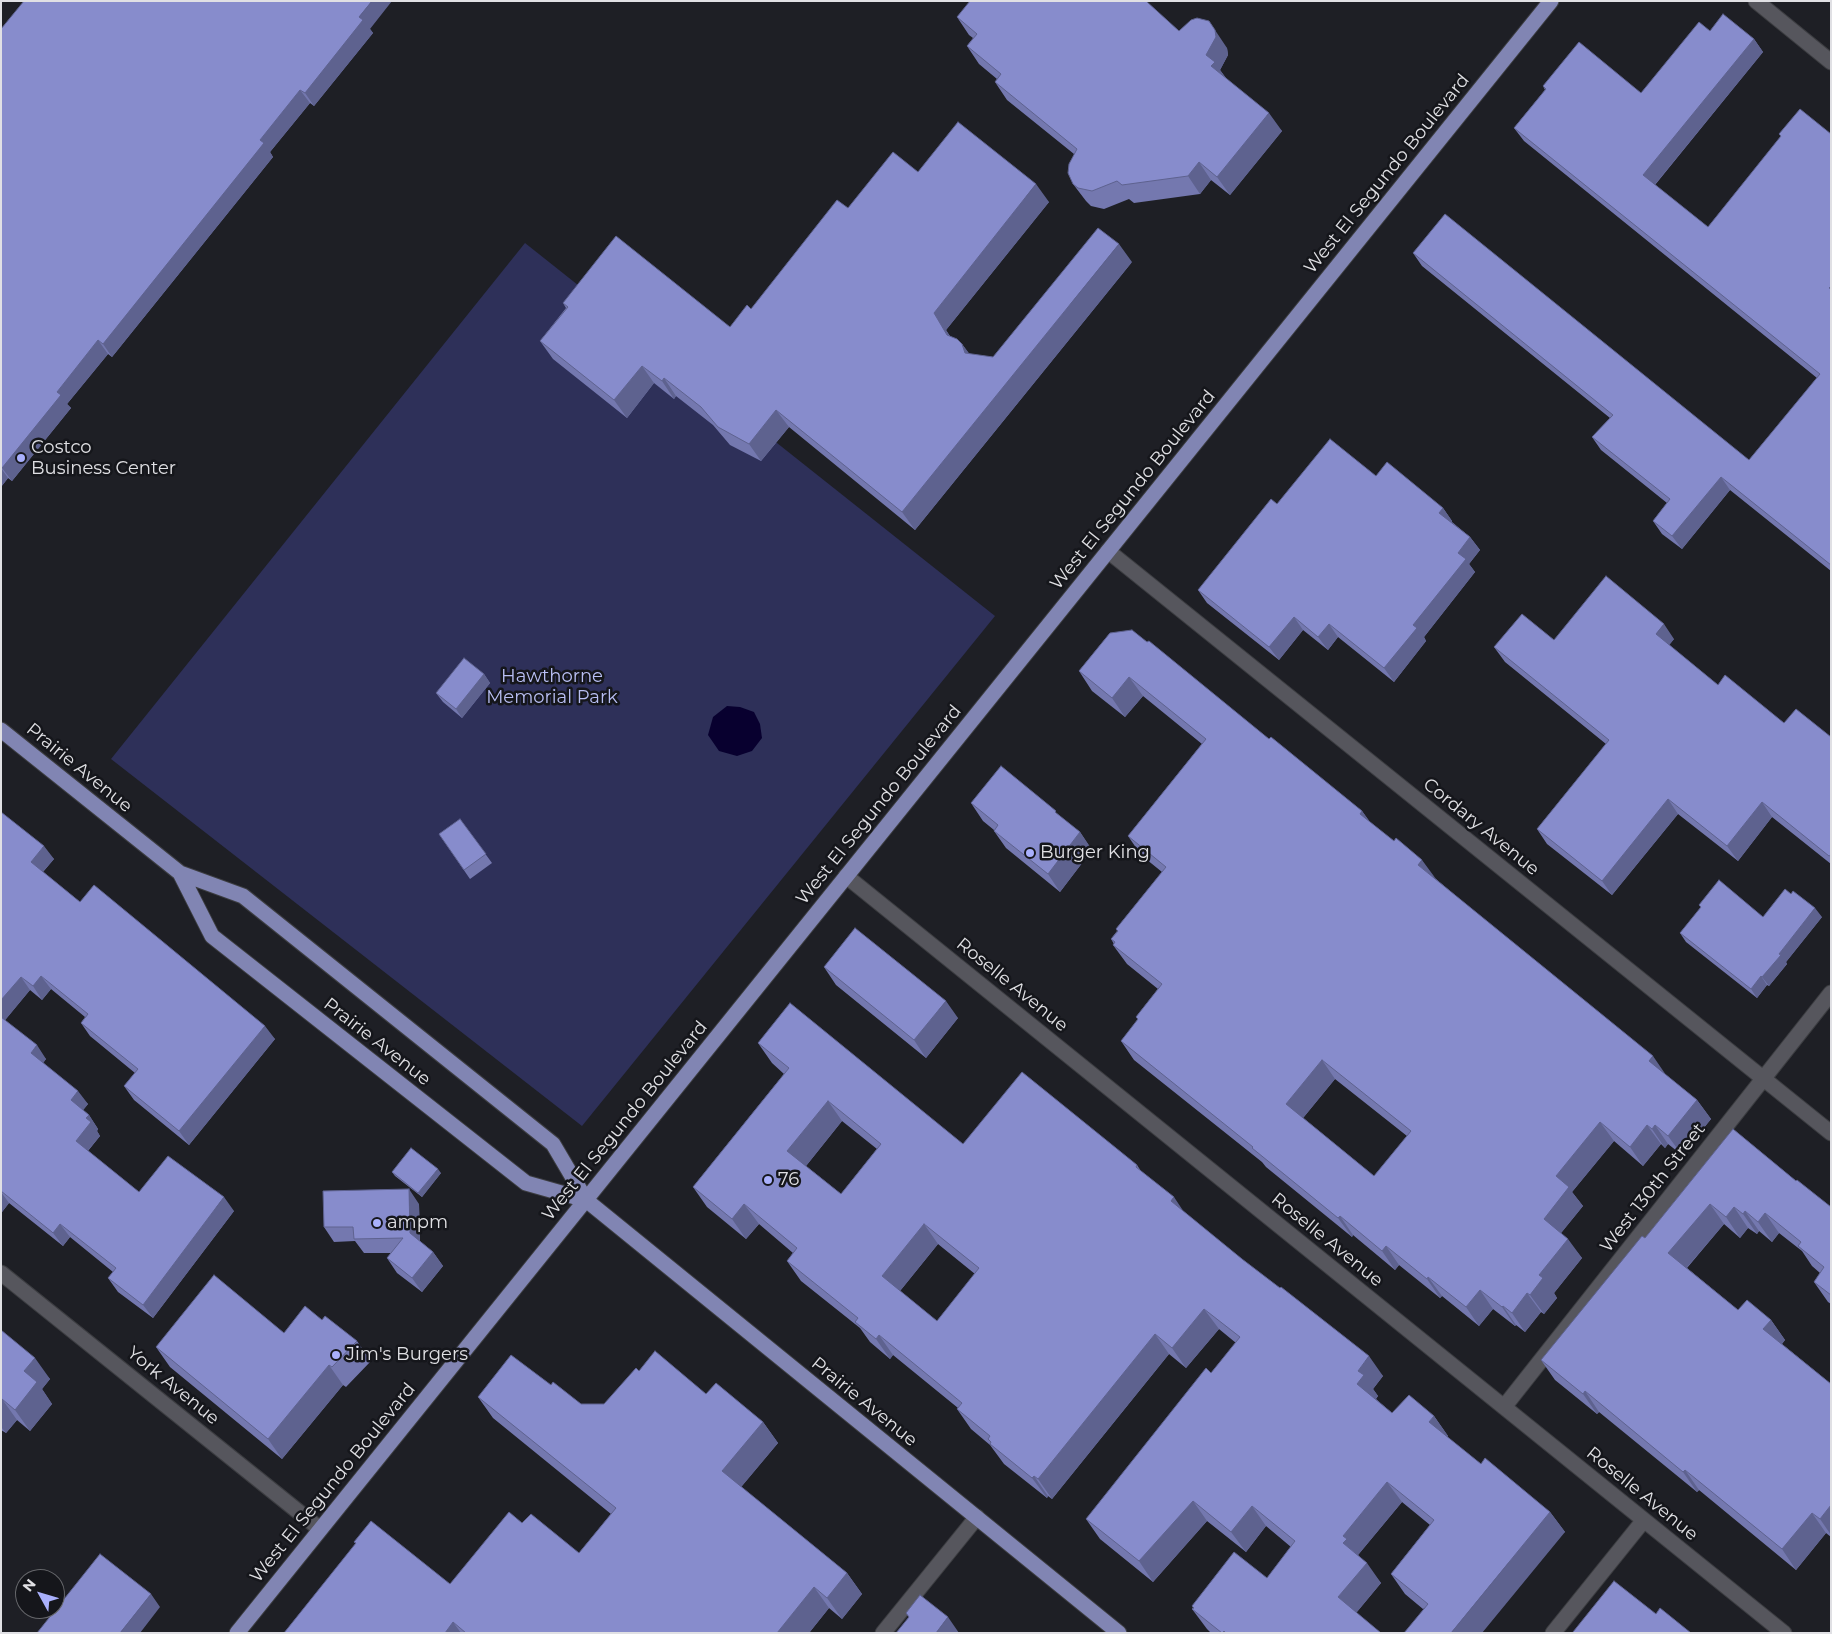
<!DOCTYPE html>
<html>
<head>
<meta charset="utf-8">
<style>
	body { margin:0 }
	#map { position:relative; width:1832px; height:1634px; overflow:hidden; background:#1e1f25; font-family:Montserrat,sans-serif }
	canvas { display:block }
	.frame { position:absolute; inset:0; border:2px solid #e0e0e4; pointer-events:none }
	.north { position:absolute; left:15px; top:1569px; width:50px; height:50px; box-sizing:border-box; background:#15161b; border:1px solid #66676b; border-radius:50%; rotate:309deg; font-size:14px; font-weight:700; line-height:20px; text-align:center; color:#e0e0e4 }
	.north::after { content:''; display:block; margin:auto; width:18px; height:22px; background:#a9b0fc; clip-path:polygon(50% 0,100% 100%,50% 72%,0 100%) }
</style>
</head>
<body>
<div id="map">
<canvas width="1832" height="1634"></canvas>
<div class="frame"></div>
<div class="north">N</div>
</div>
<script>
const g = document.querySelector('canvas').getContext('2d');
g.lineJoin = 'round';
function fillPath(path, color) { g.fillStyle = color; g.fill(path, 'evenodd'); }
const toPath = rows => new Path2D(rows.map(r => 'M' + r).join(''));
function strokePath(path, color, width, dash) { g.strokeStyle = color; g.lineWidth = width; g.lineCap = dash ? 'butt' : 'round'; g.setLineDash(dash || []); g.stroke(path); }
function label(font, color, halo, rows, align = 'center') {
  g.font = font + ' Montserrat,sans-serif'; g.lineWidth = 5; g.setLineDash([]); g.textBaseline = 'middle'; g.strokeStyle = halo; g.fillStyle = color; for (const [text, x, y, turn = 0] of rows) {
    g.save(); g.translate(x, y); g.rotate((+turn || 0) * Math.PI / 180); g.textAlign = isNaN(turn) ? turn : align; if (halo) g.strokeText(text, 0, 0); g.fillText(text, 0, 0); g.restore();
  }
}
fillPath(toPath([
	[525,243,995,616,582,1126,111,759]
]), '#2e3059');
fillPath(toPath([
	[727,706,740,707,754,712,760,724,762,738,752,751,737,756,719,751,708,735,713,717]
]), '#08002f');
const minor = toPath([
	[1756,1,1831,62],
	[1108,551,1831,1133],
	[846,876,1784,1633],
	[1,1273,320,1529],
	[1504,1407,1831,993],
	[883,1633,977,1517],
	[1553,1633,1644,1520]
]);
const major = toPath([
	[1,730,180,873,243,896,553,1144,586,1200,1119,1633],
	[180,873,212,936,526,1183,586,1200],
	[237,1633,1551,1]
]);
strokePath(minor, '#3c3d41', 17);
strokePath(major, '#3c3d41', 17);
strokePath(minor, '#56565d', 15);
strokePath(major, '#8185b3', 15);
fillPath(toPath([
	[957,17,1179,31,1227,48,1228,55,1220,70,1226,78,1282,131,1230,195,1211,180,1200,194,1134,203,1129,199,1104,209,1091,206,1086,201,1073,184,1074,154,1007,100,995,82,997,79,979,64,967,46,973,38,969,35],
	[1,29,370,29,373,33,314,106,310,103,270,152,273,157,112,357,108,354,67,404,71,408,12,481,8,478,1,487],
	[1710,31,1754,39,1763,52,1655,185,1708,227,1781,137,1779,134,1831,134,1831,571,1730,490,1682,549,1662,534,1653,521,1667,503,1601,450,1592,437,1610,418,1422,266,1413,253,1749,460,1817,378,1524,141,1514,128,1545,90,1543,86,1641,93],
	[918,172,1049,202,946,330,950,336,962,344,969,354,993,357,1132,262,915,530,789,427,761,461,730,445,713,425,676,396,674,399,654,383,627,418,553,359,540,341,566,308,563,303,730,327,751,309,848,208],
	[1376,476,1443,508,1452,521,1452,522,1470,537,1480,550,1469,564,1475,572,1424,637,1426,641,1394,682,1338,637,1328,650,1303,630,1279,660,1207,603,1198,590,1277,504],
	[1110,633,1269,739,1362,811,1369,821,1436,879,1666,1075,1697,1100,1711,1119,1682,1155,1668,1144,1665,1148,1661,1144,1643,1166,1614,1141,1572,1192,1583,1206,1561,1233,1582,1258,1554,1293,1557,1298,1544,1314,1541,1312,1525,1332,1516,1325,1515,1326,1493,1309,1479,1326,1442,1296,1440,1298,1399,1265,1395,1270,1353,1235,1352,1237,1266,1167,1262,1162,1134,1060,1121,1041,1138,1020,1136,1017,1158,989,1127,964,1113,945,1114,944,1111,939,1117,931,1116,929,1162,872,1141,855,1128,836,1202,744,1143,696,1125,717,1092,691,1079,671],
	[1335,1079,1407,1136,1374,1176,1303,1118],
	[1674,639,1669,645,1718,685,1784,723,1831,737,1831,864,1772,817,1738,861,1678,814,1612,895,1547,844,1537,829,1606,744,1505,662,1494,647,1554,640],
	[484,674,490,683,462,718,443,702,436,693],
	[971,803,1059,816,1080,832,1092,850,1060,892,1006,848,994,831,994,830,983,821],
	[1,812,54,859,43,872,80,902,275,1039,189,1145,134,1100,124,1086,135,1073,90,1036,81,1023,85,1017,51,989,42,1000,30,990,5,1020,46,1059,43,1063,88,1104,83,1110,89,1115,98,1129,97,1131,100,1136,88,1151,139,1192,234,1211,153,1318,118,1292,108,1278,113,1272,70,1237,63,1246,9,1203,2,1212,1,1211],
	[460,819,492,863,470,879,439,834],
	[1699,905,1763,917,1822,917,1786,962,1787,964,1769,986,1767,985,1757,998,1686,942,1680,933,1701,908],
	[824,967,958,1018,926,1058,836,985],
	[758,1043,963,1144,1137,1165,1141,1171,1184,1212,1383,1376,1373,1389,1378,1396,1376,1399,1392,1413,1434,1416,1448,1436,1447,1437,1481,1464,1550,1512,1565,1532,1423,1609,1405,1594,1391,1574,1430,1525,1402,1502,1358,1555,1381,1583,1356,1613,1381,1633,1211,1633,1207,1629,1192,1609,1193,1608,1192,1606,1267,1578,1291,1547,1266,1526,1246,1552,1207,1521,1153,1582,1100,1539,1086,1519,1211,1373,1236,1343,1219,1329,1186,1368,1169,1354,1052,1499,1048,1496,1047,1498,1004,1464,990,1445,971,1429,957,1409,958,1408,893,1355,890,1359,870,1342,860,1328,801,1281,787,1261,793,1253,759,1224,746,1239,707,1207,693,1187,784,1074,772,1063],
	[842,1121,877,1149,841,1194,806,1166],
	[938,1244,975,1274,937,1321,900,1291],
	[1733,1129,1796,1181,1831,1207,1831,1304,1828,1302,1814,1282,1820,1273,1812,1266,1802,1251,1779,1233,1772,1242,1759,1231,1757,1234,1748,1228,1740,1238,1724,1224,1687,1268,1738,1310,1771,1320,1785,1340,1782,1344,1831,1384,1831,1537,1826,1533,1796,1570,1699,1490,1697,1492,1599,1412,1597,1414,1555,1380,1541,1360,1645,1238],
	[392,1172,441,1173,422,1197,395,1176],
	[419,1204,420,1241,433,1252,443,1266,422,1292,397,1273,387,1258,391,1253,364,1253,355,1241,334,1242,324,1227],
	[322,1320,357,1341,371,1361,346,1387,343,1385,282,1459,170,1367,156,1347,284,1333],
	[1,1330,50,1379,42,1389,52,1404,30,1431,17,1420,6,1433,1,1430],
	[639,1371,706,1394,763,1422,778,1443,741,1487,847,1573,862,1594,842,1619,829,1608,809,1633,284,1633,356,1544,354,1542,450,1584,522,1523,579,1553,611,1514,493,1418,478,1397,551,1385,581,1404,604,1404]
]), '#7478af');
fillPath(toPath([
	[372,1,392,1,370,29,373,33,314,106,305,93,359,17],
	[1209,21,1227,48,1228,55,1220,70,1227,80,1211,66,1206,55],
	[1754,39,1763,52,1652,188,1643,175],
	[300,90,310,103,270,152,273,157,112,357,103,344,260,140],
	[1269,113,1282,131,1230,195,1217,177],
	[1199,162,1211,180,1200,194,1188,176],
	[1036,184,1049,202,946,330,959,353,947,335,934,313],
	[1119,244,1132,262,915,530,902,512],
	[98,340,108,354,67,404,71,408,12,481,2,468,57,392],
	[962,344,975,361,965,353],
	[642,366,654,383,627,418,614,400],
	[664,378,676,396,674,399,662,381],
	[776,410,789,427,761,461,749,444],
	[1,468,8,478,1,487],
	[1721,477,1730,490,1682,549,1672,536],
	[1443,508,1452,521,1449,526,1439,513],
	[1470,537,1480,550,1469,564,1475,572,1424,637,1426,641,1394,682,1384,668,1413,625,1458,553],
	[1294,617,1303,630,1279,660,1269,647],
	[1329,624,1338,637,1328,650,1318,637],
	[1664,624,1674,639,1666,649,1656,634],
	[484,674,490,683,462,718,456,709],
	[1129,677,1143,696,1125,717,1112,698],
	[1668,799,1678,814,1612,895,1602,881],
	[1762,802,1772,817,1738,861,1727,846],
	[1362,811,1376,830,1360,814],
	[1080,832,1092,850,1060,892,1048,874],
	[44,846,54,859,40,875,31,862],
	[1422,860,1436,879,1418,865],
	[1815,908,1822,917,1786,962,1787,964,1769,986,1762,977,1779,954],
	[41,976,51,989,42,1000,33,986],
	[1761,976,1767,985,1757,998,1751,989],
	[21,977,30,990,2,1024,1,1023,1,1000],
	[946,1001,958,1018,926,1058,914,1040],
	[265,1026,275,1039,189,1145,179,1131],
	[37,1045,46,1059,40,1067,31,1053],
	[1653,1056,1666,1075,1649,1061],
	[1322,1060,1335,1079,1299,1123,1286,1104],
	[78,1091,88,1104,80,1114,71,1100],
	[1697,1100,1711,1119,1682,1155,1668,1136],
	[828,1101,842,1121,802,1171,787,1151],
	[89,1115,98,1129,97,1131,100,1136,85,1154,76,1141,86,1118],
	[1600,1122,1614,1141,1572,1192,1583,1206,1557,1238,1544,1219,1556,1176],
	[1647,1125,1661,1144,1643,1166,1630,1147],
	[1655,1125,1668,1144,1665,1148,1652,1129],
	[438,1169,441,1173,422,1197,418,1193],
	[409,1189,419,1204,420,1248,410,1233],
	[1,1192,9,1203,2,1212,1,1211],
	[224,1197,234,1211,153,1318,143,1305],
	[1174,1197,1188,1218,1171,1201],
	[744,1204,759,1224,746,1239,732,1219],
	[1710,1204,1724,1224,1682,1273,1668,1253],
	[1734,1207,1748,1228,1740,1238,1726,1217],
	[1745,1211,1759,1231,1757,1234,1743,1214],
	[1765,1213,1779,1233,1772,1242,1758,1222],
	[1340,1216,1353,1235,1352,1237,1338,1218],
	[60,1224,70,1237,63,1246,53,1233],
	[924,1224,938,1244,896,1296,882,1276],
	[1568,1239,1582,1258,1554,1293,1557,1298,1544,1314,1530,1295,1539,1275],
	[1386,1246,1399,1265,1395,1270,1382,1251],
	[433,1252,443,1266,422,1292,412,1278],
	[1428,1277,1442,1296,1440,1298,1427,1279],
	[1480,1290,1493,1309,1479,1326,1466,1307],
	[1527,1293,1541,1312,1525,1332,1512,1313],
	[1503,1306,1516,1325,1515,1326,1502,1307],
	[1204,1309,1219,1329,1186,1368,1172,1348],
	[1771,1320,1785,1340,1777,1349,1763,1329],
	[1155,1334,1169,1354,1052,1499,1038,1479],
	[879,1335,893,1355,890,1359,876,1339],
	[1369,1356,1383,1376,1373,1389,1378,1396,1371,1404,1357,1384,1358,1371],
	[35,1358,50,1379,42,1389,52,1404,30,1431,15,1410,24,1371],
	[329,1365,343,1385,282,1459,268,1439],
	[1585,1391,1599,1412,1597,1414,1583,1394],
	[2,1399,17,1420,6,1433,1,1427,1,1400],
	[1434,1416,1448,1436,1443,1442,1429,1422],
	[763,1422,778,1443,737,1492,722,1471],
	[1685,1470,1699,1490,1697,1492,1683,1472],
	[1034,1476,1048,1496,1047,1498,1032,1478],
	[1387,1482,1402,1502,1358,1555,1343,1543,1343,1536],
	[1193,1501,1207,1521,1153,1582,1139,1561],
	[1831,1505,1831,1535,1820,1519],
	[1252,1506,1266,1526,1246,1552,1231,1532],
	[1550,1512,1565,1532,1482,1633,1451,1633],
	[1812,1513,1826,1533,1796,1570,1782,1549],
	[1367,1563,1381,1583,1352,1618,1338,1597],
	[847,1573,862,1594,842,1619,827,1598],
	[814,1587,829,1608,809,1633,777,1633],
	[151,1594,160,1607,140,1633,120,1633],
	[948,1617,959,1633,936,1633],
	[453,1622,461,1633,445,1633]
]), '#5e628f');
const building = toPath([
	[24,1,372,1,359,17,363,20,305,93,300,90,260,140,264,143,103,344,98,340,57,392,61,395,2,468,1,467,1,29,24,1],
	[970,1,1146,1,1179,31,1191,20,1197,18,1209,21,1215,30,1216,37,1206,55,1215,62,1211,66,1269,113,1217,177,1199,162,1188,176,1122,185,1117,181,1092,191,1078,188,1073,184,1068,173,1069,164,1077,149,995,82,1001,74,967,46,977,34,957,17,970,1],
	[1723,14,1754,39,1643,175,1708,227,1781,136,1779,134,1800,109,1831,134,1831,286,1829,288,1831,289,1831,565,1721,477,1672,536,1653,521,1670,499,1592,437,1613,415,1413,253,1445,214,1749,460,1820,374,1514,128,1546,89,1543,86,1579,42,1641,93,1699,22,1710,31,1723,14],
	[958,122,1036,184,934,313,947,335,957,339,962,344,965,353,993,357,1098,228,1119,244,902,512,776,410,749,444,718,427,701,407,664,378,662,381,642,366,614,400,540,341,568,307,563,303,616,236,730,327,747,305,751,309,837,200,848,208,893,152,918,172,958,122],
	[1330,439,1376,476,1387,462,1443,508,1439,513,1470,537,1458,553,1466,559,1413,625,1417,628,1384,668,1329,624,1318,637,1294,617,1269,647,1198,590,1271,499,1277,504,1330,439],
	[1606,576,1664,624,1656,634,1718,685,1725,675,1784,723,1796,709,1831,737,1831,855,1829,856,1762,802,1727,846,1668,799,1602,881,1537,829,1609,740,1494,647,1522,614,1554,640,1606,576],
	[1132,630,1147,642,1149,641,1269,739,1271,737,1362,811,1360,814,1394,841,1396,838,1422,860,1418,865,1653,1056,1649,1061,1697,1100,1668,1136,1655,1125,1652,1129,1647,1125,1630,1147,1600,1122,1556,1176,1569,1187,1544,1219,1568,1239,1539,1275,1543,1278,1530,1295,1527,1293,1512,1313,1503,1306,1502,1307,1480,1290,1466,1307,1428,1277,1427,1279,1386,1246,1382,1251,1340,1216,1338,1218,1252,1148,1253,1147,1121,1041,1138,1019,1136,1017,1162,984,1113,945,1115,942,1111,939,1118,931,1116,929,1166,867,1128,836,1206,739,1129,677,1112,698,1079,671,1110,633,1132,630],
	[1322,1060,1411,1131,1374,1176,1286,1104,1322,1060],
	[464,658,484,674,456,709,436,693,464,658],
	[1001,766,1056,811,1055,812,1080,832,1048,874,994,831,998,825,971,803,1001,766],
	[1,812,44,846,31,862,80,902,94,885,265,1026,179,1131,124,1086,138,1069,81,1023,88,1014,41,976,33,986,21,977,1,1000,1,812],
	[460,819,486,854,464,870,439,834,460,819],
	[1719,880,1763,917,1785,889,1791,894,1793,891,1815,908,1779,954,1781,955,1762,977,1761,976,1751,989,1680,933,1701,907,1699,905,1719,880],
	[855,928,946,1001,914,1040,824,967,855,928],
	[790,1003,963,1144,1022,1072,1137,1165,1136,1167,1174,1197,1171,1201,1242,1259,1280,1288,1281,1287,1369,1356,1358,1371,1364,1375,1357,1384,1392,1413,1409,1395,1434,1416,1429,1422,1481,1464,1485,1458,1550,1512,1451,1633,1404,1633,1428,1604,1391,1574,1434,1520,1387,1482,1343,1536,1347,1539,1343,1543,1367,1563,1338,1597,1381,1633,1226,1633,1224,1631,1222,1633,1192,1609,1194,1608,1192,1606,1234,1552,1267,1578,1295,1541,1252,1506,1231,1532,1193,1501,1139,1561,1086,1519,1206,1368,1211,1373,1240,1337,1204,1309,1172,1348,1155,1334,1038,1479,1034,1476,1032,1478,990,1444,991,1442,988,1439,990,1436,957,1409,962,1403,879,1335,876,1339,855,1322,858,1318,787,1261,797,1248,744,1204,732,1219,693,1187,789,1068,758,1043,790,1003],
	[828,1101,881,1144,841,1194,787,1151,828,1101],
	[924,1224,979,1268,937,1321,882,1276,924,1224],
	[1,1017,37,1045,31,1053,78,1091,71,1100,89,1115,86,1118,91,1122,76,1141,139,1192,168,1156,224,1197,143,1305,108,1278,116,1268,60,1224,53,1233,52,1232,1,1191,1,1017],
	[1733,1129,1796,1181,1797,1180,1831,1207,1831,1295,1814,1282,1824,1267,1798,1246,1801,1242,1765,1213,1758,1222,1745,1211,1743,1214,1734,1207,1726,1217,1710,1204,1668,1253,1738,1310,1747,1300,1771,1320,1763,1329,1831,1384,1831,1505,1820,1519,1812,1513,1782,1549,1685,1470,1683,1472,1585,1391,1583,1394,1541,1360,1642,1236,1645,1238,1733,1129],
	[411,1148,438,1169,418,1193,392,1172,411,1148],
	[409,1189,410,1233,433,1252,412,1278,387,1258,403,1238,354,1239,353,1227,324,1227,323,1191,409,1189],
	[214,1275,284,1333,305,1306,322,1320,325,1316,357,1341,332,1367,329,1365,268,1439,156,1347,214,1275],
	[1,1330,35,1358,24,1371,37,1382,15,1410,2,1399,1,1400,1,1330],
	[655,1351,706,1394,716,1383,763,1422,722,1471,847,1573,827,1598,814,1587,777,1633,466,1633,453,1622,445,1633,284,1633,356,1543,354,1542,371,1521,450,1584,509,1512,522,1523,531,1514,579,1553,616,1508,478,1397,511,1355,551,1385,553,1382,581,1404,604,1404,636,1368,639,1371,655,1351],
	[100,1554,151,1594,120,1633,37,1633,100,1554],
	[1614,1581,1656,1614,1660,1608,1691,1633,1574,1633,1573,1632,1614,1581],
	[920,1595,948,1617,936,1633,896,1633,909,1617,906,1613,920,1595]
]);
fillPath(building, '#878ccc');
strokePath(building, '#5e628f', 1);
for (const [x, y, r, color] of [
	[21,458,5,"#a9b0fc"],
	[1030,853,5,"#a9b0fc"],
	[768,1180,5,"#a9b0fc"],
	[377,1223,5,"#a9b0fc"],
	[336,1355,5,"#a9b0fc"]
]) { const dot = new Path2D(); dot.arc(x, y, r, 0, 2 * Math.PI); g.fillStyle = color; g.fill(dot); strokePath(dot, '#15161b', 2); }
label('18px', '#e0e0e4', '#15161b', [
	["West El Segundo Boulevard",1387,174,-51],
	["West El Segundo Boulevard",1133,490,-51],
	["Prairie Avenue",79,768,39],
	["West El Segundo Boulevard",879,805,-51],
	["Cordary Avenue",1481,827,39],
	["Roselle Avenue",1012,985,39],
	["Prairie Avenue",377,1042,38],
	["West El Segundo Boulevard",625,1121,-51],
	["West 130th Street",1653,1188,-52],
	["Roselle Avenue",1327,1240,39],
	["York Avenue",173,1386,39],
	["Prairie Avenue",864,1402,39],
	["West El Segundo Boulevard",333,1483,-51],
	["Roselle Avenue",1642,1494,39]
]);
label('18px', '#e0e0e4', '#15161b', [
	["Costco",31,448],
	["Business Center",31,469],
	["Burger King",1040,853],
	["76",778,1180],
	["ampm",387,1223],
	["Jim's Burgers",346,1355]
], 'left');
label('18px', '#b9bff4', '#15161b', [
	["Hawthorne",552,677],
	["Memorial Park",552,698]
]);
</script>
</body>
</html>
